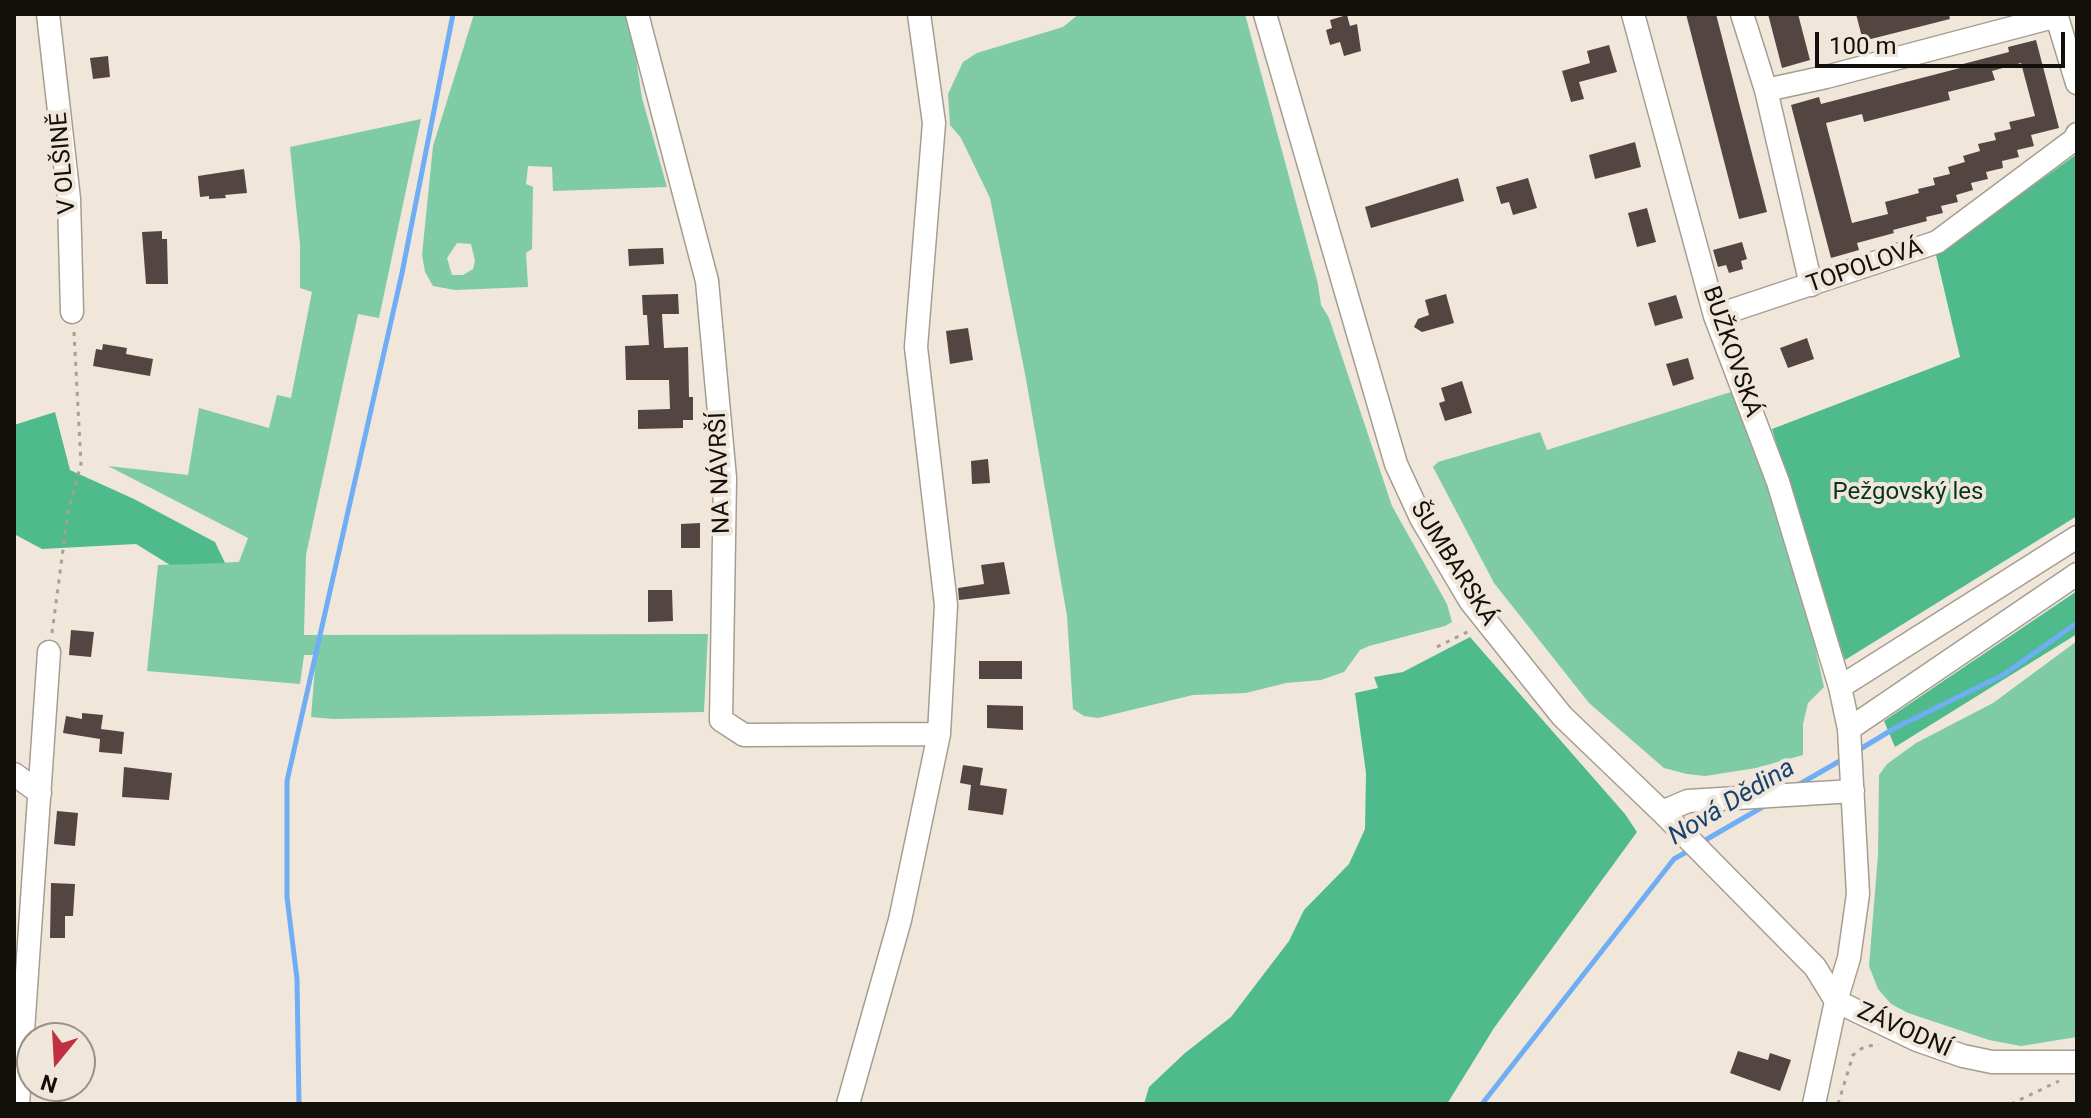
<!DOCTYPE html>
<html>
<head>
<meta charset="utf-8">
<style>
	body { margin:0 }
	#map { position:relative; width:2091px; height:1118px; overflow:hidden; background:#f0e7da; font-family:Roboto,sans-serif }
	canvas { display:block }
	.frame { position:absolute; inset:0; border:16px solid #13100c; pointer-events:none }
	.north { position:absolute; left:16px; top:1022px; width:80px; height:80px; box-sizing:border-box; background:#f0e7da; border:2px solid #989188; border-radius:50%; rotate:198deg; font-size:22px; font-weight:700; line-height:32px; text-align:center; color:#13100c }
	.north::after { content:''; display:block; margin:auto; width:28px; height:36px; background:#c13041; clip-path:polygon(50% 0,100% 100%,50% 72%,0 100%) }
	.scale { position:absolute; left:1815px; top:32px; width:250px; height:36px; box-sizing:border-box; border:4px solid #13100c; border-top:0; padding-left:10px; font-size:24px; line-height:28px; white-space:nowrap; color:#13100c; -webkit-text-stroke:6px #f0e7da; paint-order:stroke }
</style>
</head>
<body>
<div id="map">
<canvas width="2091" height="1118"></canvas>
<div class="frame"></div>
<div class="north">N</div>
<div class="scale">100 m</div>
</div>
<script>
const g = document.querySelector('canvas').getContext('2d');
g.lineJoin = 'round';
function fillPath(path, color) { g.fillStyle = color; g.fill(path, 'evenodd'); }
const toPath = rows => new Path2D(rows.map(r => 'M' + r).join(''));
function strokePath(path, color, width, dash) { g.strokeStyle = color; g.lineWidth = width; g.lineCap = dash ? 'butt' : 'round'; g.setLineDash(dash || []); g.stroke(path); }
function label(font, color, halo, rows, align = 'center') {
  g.font = font + ' Roboto,sans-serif'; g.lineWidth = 8; g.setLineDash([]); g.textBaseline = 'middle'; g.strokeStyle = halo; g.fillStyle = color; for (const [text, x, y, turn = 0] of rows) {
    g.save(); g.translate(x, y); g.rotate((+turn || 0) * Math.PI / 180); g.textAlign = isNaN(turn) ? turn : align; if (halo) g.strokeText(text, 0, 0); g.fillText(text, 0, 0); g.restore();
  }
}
fillPath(toPath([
	[474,14,629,14,642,98,667,187,553,191,552,167,528,166,526,184,533,187,532,249,526,253,528,287,455,290,433,286,425,272,422,255,433,146],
	[457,243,471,244,475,261,473,269,463,275,452,275,447,258],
	[1079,14,1245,14,1318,284,1321,305,1329,318,1392,506,1447,604,1452,622,1445,626,1369,646,1360,650,1344,672,1321,680,1286,683,1246,693,1193,695,1098,718,1084,716,1073,709,1067,616,1026,379,990,198,961,138,950,125,948,94,963,62,977,53,1063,27],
	[421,119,379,318,358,314,306,555,304,635,708,634,704,712,333,719,311,717,316,655,304,655,300,684,147,671,158,565,239,562,248,538,108,466,188,475,199,408,269,428,277,395,291,398,312,292,300,288,300,245,290,147],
	[1731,392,1783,521,1800,579,1824,687,1808,703,1803,724,1803,755,1756,768,1705,776,1687,774,1664,768,1589,703,1494,583,1433,467,1438,462,1540,432,1547,450],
	[2077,641,2077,1037,2021,1046,1989,1040,1908,1013,1891,1004,1878,989,1869,966,1878,855,1879,775,1887,764,1916,743,1993,703]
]), '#7ecba6');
fillPath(toPath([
	[2077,154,2077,516,1845,660,1817,579,1772,429,1960,357,1936,255],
	[55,412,70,470,134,499,215,542,225,563,170,565,136,544,42,549,14,534,14,425],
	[2077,591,2077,634,1895,747,1884,721],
	[1470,637,1625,814,1637,832,1494,1028,1447,1104,1144,1104,1149,1087,1185,1053,1231,1017,1289,941,1304,910,1349,864,1365,829,1366,773,1355,693,1378,688,1374,677,1403,672]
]), '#4fbb8d');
strokePath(toPath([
	[1857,751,1895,728,2003,675,2077,623],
	[1798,785,1845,758],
	[1702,842,1766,805],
	[299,1104,297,979,287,897,287,781,402,273,453,14],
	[1482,1104,1674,859,1690,850]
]), '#6fadf4', 5);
fillPath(toPath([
	[1686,14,1716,14,1767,212,1739,219],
	[1768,14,1798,14,1810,60,1782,68],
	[1856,14,1949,14,1950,19,1863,41],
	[1347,15,1350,26,1357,24,1361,51,1344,56,1340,42,1330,45,1326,30,1332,28,1330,20],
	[2036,40,2059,128,2031,135,2034,146,2017,150,2019,157,2002,161,2003,168,1986,172,1988,179,1971,183,1973,190,1956,195,1958,202,1941,206,1943,213,1926,217,1927,221,1893,230,1894,233,1857,243,1859,250,1831,258,1791,105,1819,97,1821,104,1964,67,1963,64,2009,52,2008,47],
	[2021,63,2035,116,2009,122,2011,129,1994,133,1996,140,1978,144,1980,151,1963,156,1965,162,1948,167,1950,174,1933,178,1935,185,1918,189,1919,193,1885,202,1888,214,1852,223,1826,123,1862,114,1864,122,1950,100,1948,92,1995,80,1992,71],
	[1609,45,1617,72,1579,82,1584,99,1571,102,1562,71,1590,63,1587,51],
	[108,56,110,77,93,79,90,58],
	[1635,142,1641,167,1595,179,1589,155],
	[244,169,247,193,225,195,226,198,209,199,209,196,200,197,198,176],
	[1458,178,1464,201,1371,228,1365,207],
	[1528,178,1537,208,1513,215,1509,202,1501,204,1496,187],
	[1647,208,1656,242,1637,247,1628,213],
	[162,231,162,239,167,239,168,284,146,284,142,232],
	[1742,242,1747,259,1741,261,1743,269,1729,273,1726,265,1718,267,1713,250],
	[663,248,664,264,629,266,628,249],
	[678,294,679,314,662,314,664,348,688,347,689,397,693,397,693,420,683,420,683,428,638,429,638,410,670,409,669,380,626,380,625,346,649,345,647,315,643,315,642,295],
	[1446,294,1454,323,1422,332,1414,327,1418,319,1429,315,1425,300],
	[1676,295,1683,318,1655,326,1648,303],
	[968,328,973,360,950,364,946,331],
	[1807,338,1814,359,1788,368,1780,348],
	[103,344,127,348,126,354,153,359,150,376,93,366,96,349,102,350],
	[1688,358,1694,379,1673,386,1666,364],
	[1462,381,1472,413,1445,421,1439,403,1445,401,1441,388],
	[988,459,990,483,972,484,971,461],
	[700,523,700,548,681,548,681,524],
	[1004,562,1010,594,959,600,958,588,984,584,981,565],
	[648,590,672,590,673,621,648,622],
	[71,630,94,632,91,657,69,655],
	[979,661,1022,661,1022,679,979,679],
	[987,705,1023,706,1023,730,987,728],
	[82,713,103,715,101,729,124,732,122,754,99,752,100,739,63,733,66,716,82,719],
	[963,765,983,768,980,785,1007,789,1003,815,968,810,971,785,960,783],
	[124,767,172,773,169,800,122,797],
	[57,811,78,813,75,846,54,844],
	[51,883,75,884,73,916,65,916,65,938,50,938],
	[1738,1051,1768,1060,1770,1053,1791,1060,1780,1091,1730,1073]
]), '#534642');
const minor = toPath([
	[48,14,69,199,72,312],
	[637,14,707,281,725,478,721,720,744,735,939,734],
	[1265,14,1396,464,1421,518,1471,602,1562,716,1662,812,1815,967,1836,1001],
	[1633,14,1715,316,1778,482,1840,687,1849,729,1858,894,1849,958,1836,1001,1814,1104],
	[1742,14,1766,90,1811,285],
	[2056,14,2077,83],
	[1766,90,1826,77,2057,16],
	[1715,316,1937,242,2075,139,2077,134],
	[1840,687,2077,537],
	[1849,729,2077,574],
	[14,774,40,793],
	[1662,812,1688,801,1853,791],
	[1836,1001,1917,1040,1963,1056,1992,1062,2077,1062],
	[18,1104,49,652],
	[848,1104,900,920,939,734,946,605,916,347,934,123,919,14]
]);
strokePath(minor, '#a69d92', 25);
strokePath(toPath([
	[52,633,68,512,81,464,74,332],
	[1437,647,1469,631],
	[1838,1104,1853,1055,1865,1046,1879,1045],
	[2011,1104,2059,1081]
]), '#a7a096', 3, [4, 6]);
strokePath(minor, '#fff', 22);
label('24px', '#13100c', '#f0e7da', [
	["V OLŠINĚ",64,163,-95],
	["TOPOLOVÁ",1865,267,-19],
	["BUŽKOVSKÁ",1731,352,71],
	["NA NÁVRŠÍ",721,473,-92],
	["ŠUMBARSKÁ",1453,564,58],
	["ZÁVODNÍ",1904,1031,24]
]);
label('24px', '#043523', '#f0e7da', [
	["Pežgovský les",1908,493]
]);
label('italic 26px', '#184370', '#f0e7da', [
	["Nová Dědina",1732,803,-31]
]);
</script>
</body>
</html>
